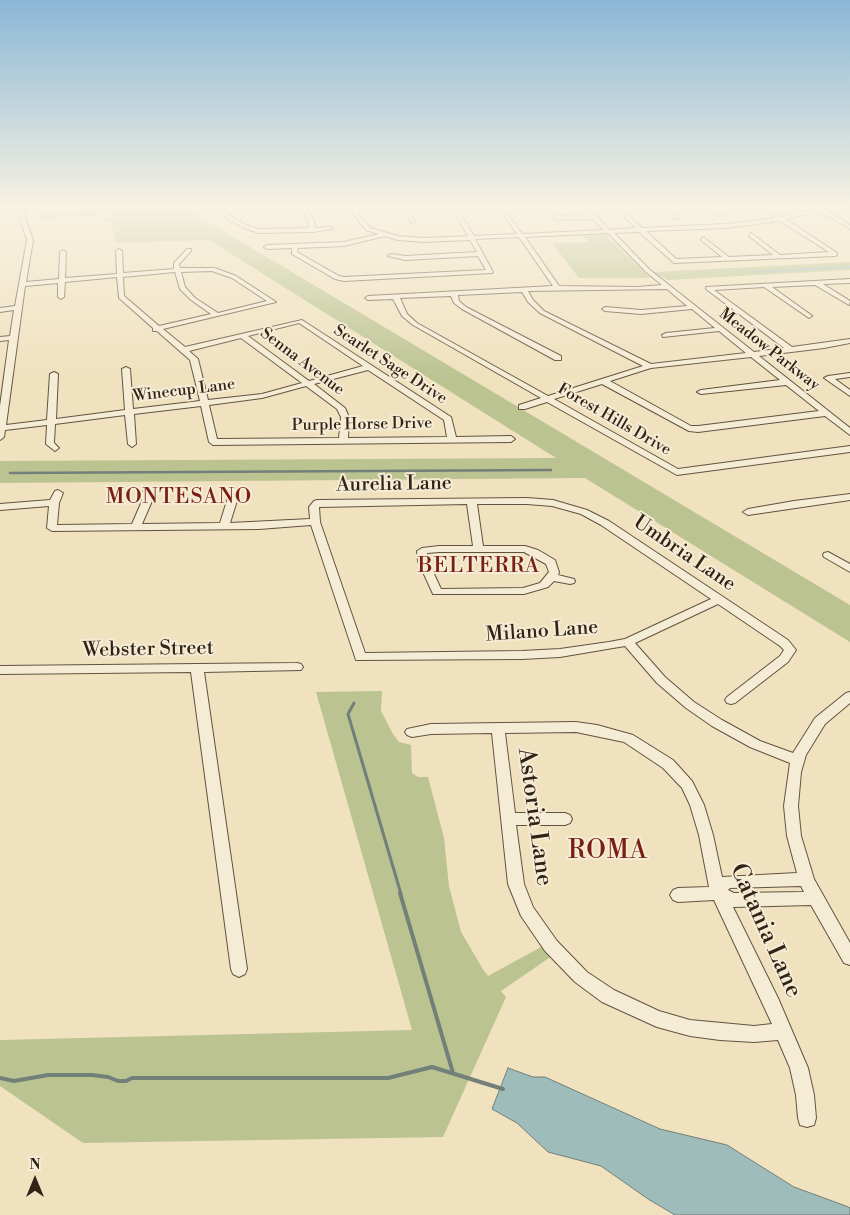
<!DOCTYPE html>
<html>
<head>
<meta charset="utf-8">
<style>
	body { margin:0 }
	#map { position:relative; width:850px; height:1215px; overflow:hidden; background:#f0e2bf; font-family:"Libre Bodoni",serif }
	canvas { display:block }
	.north { position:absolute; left:10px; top:1155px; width:50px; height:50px; -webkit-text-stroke:4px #f5ecd5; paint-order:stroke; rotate:0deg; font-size:14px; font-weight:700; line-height:20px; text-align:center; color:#332317 }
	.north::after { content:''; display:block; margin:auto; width:18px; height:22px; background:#332317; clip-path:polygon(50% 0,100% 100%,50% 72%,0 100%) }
</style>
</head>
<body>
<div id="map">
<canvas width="850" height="1215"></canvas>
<div class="north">N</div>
</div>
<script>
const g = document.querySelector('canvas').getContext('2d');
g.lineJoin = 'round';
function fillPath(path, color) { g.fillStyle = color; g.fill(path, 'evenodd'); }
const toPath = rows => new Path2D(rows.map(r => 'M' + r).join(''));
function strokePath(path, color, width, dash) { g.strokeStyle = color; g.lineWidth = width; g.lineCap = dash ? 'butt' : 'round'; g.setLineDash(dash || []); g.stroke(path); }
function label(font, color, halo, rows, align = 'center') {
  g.font = font + ' "Libre Bodoni",serif'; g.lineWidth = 4; g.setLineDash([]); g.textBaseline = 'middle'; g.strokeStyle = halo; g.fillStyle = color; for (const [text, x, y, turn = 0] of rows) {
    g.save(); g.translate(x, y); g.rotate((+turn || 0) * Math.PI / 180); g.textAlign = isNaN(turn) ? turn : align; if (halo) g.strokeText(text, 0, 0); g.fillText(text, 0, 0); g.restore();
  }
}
fillPath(toPath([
	[83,207,183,207,850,605,850,642,585,478,0,483,0,461,556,458,209,240,116,243,111,222,99,220,112,219,112,214,82,217,79,215,61,215,59,218,40,219,40,212,49,211,49,214,78,212],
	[582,234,605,234,650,278,579,278,552,243,588,242],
	[850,262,850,270,667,280,654,272],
	[382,691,381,711,393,734,399,742,411,745,412,773,418,777,428,777,444,838,449,886,461,932,484,971,488,976,543,946,552,956,501,991,506,997,443,1137,83,1143,0,1086,0,1040,412,1030,316,692]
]), '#bbc391');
const water = toPath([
	[508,1068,533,1077,545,1077,660,1129,727,1145,794,1187,846,1206,850,1208,850,1215,675,1215,648,1199,601,1166,548,1152,517,1123,492,1109,508,1068]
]);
fillPath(water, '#9dbcba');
strokePath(water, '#737f79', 1);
strokePath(toPath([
	[10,473,551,470]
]), '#737f79', 2.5);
strokePath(toPath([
	[354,703,348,714,401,894]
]), '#737f79', 3);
strokePath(toPath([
	[400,893,453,1073],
	[0,1078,14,1081,48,1075,92,1075,108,1077,118,1081,126,1081,132,1078,388,1078,432,1067,503,1089]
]), '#737f79', 4);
fillPath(toPath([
	[850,266,850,268,753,273,751,272,753,271,850,266]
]), '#9dbcba');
const minor = toPath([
	[20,207,25,207,24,214,33,240,26,282,59,279,60,252,63,250,66,252,65,278,117,274,116,251,119,249,122,251,123,273,174,269,174,263,187,249,191,249,191,251,179,264,180,268,215,268,236,276,276,302,163,329,185,347,302,320,451,417,456,437,511,436,515,439,511,442,213,445,209,442,201,406,134,414,136,444,132,447,128,444,125,415,55,424,54,443,59,448,55,451,46,444,47,425,5,430,4,437,0,440,0,406,9,340,0,341,0,337,10,336,14,310,0,312,0,308,15,306,27,240,18,214,20,207],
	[212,271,232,278,267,301,218,313,195,298,185,287,181,272,212,271],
	[175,272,180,289,191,300,211,314,159,326,124,296,123,277,175,272],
	[117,277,119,298,153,328,153,331,157,331,190,360,200,401,133,409,130,369,126,367,122,369,125,410,56,419,58,374,54,372,50,374,47,420,6,425,25,286,58,283,58,297,61,299,64,297,65,282,117,277],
	[299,323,363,366,309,381,248,336,299,323],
	[241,338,302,383,262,394,208,400,198,359,189,351,241,338],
	[368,370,444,420,447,437,348,438,349,417,345,408,314,384,368,370],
	[306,386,337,409,341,417,339,438,217,439,209,405,262,398,306,386],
	[215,207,221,207,232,217,248,226,259,229,309,228,308,220,300,207,305,207,314,220,315,228,330,227,333,229,312,232,259,233,244,228,228,219,215,207],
	[352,207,440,207,438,209,407,209,415,222,412,224,402,209,356,211,370,228,398,236,424,238,468,236,454,212,448,207,453,207,458,210,474,236,517,234,499,207,503,207,522,234,604,230,593,219,556,220,553,218,556,216,590,215,583,207,588,207,610,230,636,228,614,207,619,207,642,228,726,224,775,218,753,207,758,207,781,217,824,207,831,207,822,210,833,214,850,225,850,229,829,216,816,212,786,219,837,253,837,255,835,256,674,263,639,232,614,233,650,270,754,352,784,348,706,289,706,287,850,279,850,283,823,284,850,301,849,305,815,285,772,287,811,315,812,316,809,318,764,287,714,290,792,347,850,339,850,343,824,348,759,356,850,428,850,435,825,416,698,432,689,431,602,384,554,399,678,469,850,446,850,452,677,475,547,402,525,409,519,409,519,405,541,398,413,325,402,316,393,299,368,300,365,298,368,296,553,286,519,237,475,239,493,272,492,273,344,281,335,279,292,254,292,248,267,249,264,247,267,245,344,242,379,234,366,230,349,209,352,207],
	[780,221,829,252,780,255,751,233,749,236,773,255,729,257,703,237,701,240,722,257,676,259,646,231,726,228,780,221],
	[608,233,646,272,662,285,637,287,559,286,525,237,608,233],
	[385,236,398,240,424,242,470,240,477,252,405,256,391,254,388,256,405,260,478,256,486,270,344,277,339,276,297,252,298,248,344,246,385,236],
	[667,289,687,306,641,310,605,307,602,309,605,311,641,314,692,309,715,328,666,333,662,335,663,337,719,331,746,353,651,364,544,311,533,300,528,291,667,289],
	[522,292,528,302,540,313,643,366,548,396,417,323,407,314,400,298,451,296,454,303,462,309,555,360,561,360,561,356,466,307,459,301,458,295,522,292],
	[751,357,780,380,701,390,697,392,701,394,786,385,819,411,698,426,691,426,610,381,651,368,751,357],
	[659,207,665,207,679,218,674,219,659,207],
	[706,207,712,207,723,215,718,216,706,207],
	[850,373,850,377,835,379,850,390,850,396,824,378,828,376,850,373],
	[235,488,240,491,230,523,310,519,309,507,314,501,317,500,527,498,553,500,587,510,609,521,788,640,796,650,788,662,735,703,731,704,727,703,725,700,727,697,780,656,784,650,780,646,718,604,635,643,665,677,694,702,722,720,760,741,793,753,815,718,846,693,850,692,850,703,825,724,806,755,801,772,798,806,801,836,814,879,850,943,850,965,844,963,811,905,733,907,778,998,808,1068,814,1095,816,1118,814,1125,807,1127,800,1125,798,1118,796,1095,790,1068,778,1040,754,1042,720,1040,690,1036,657,1027,602,1002,575,982,545,951,521,916,508,884,492,733,431,734,412,737,407,735,405,732,407,729,431,724,576,722,597,725,633,735,673,760,692,781,704,805,713,835,722,877,797,873,787,836,784,806,790,763,750,747,712,726,686,708,657,683,625,646,560,657,522,659,356,660,311,525,259,529,52,531,47,528,49,506,0,510,0,504,50,500,55,491,58,490,63,493,59,503,57,525,132,524,142,501,142,492,147,489,152,492,152,501,142,524,220,523,230,491,235,488],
	[467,504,473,546,439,546,422,548,417,551,418,561,433,594,524,594,548,587,554,581,570,584,574,583,575,581,574,579,558,575,559,572,555,560,538,550,525,546,483,546,477,504,527,504,552,506,581,514,601,525,711,599,625,639,609,642,560,649,522,651,365,653,320,522,319,507,467,504],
	[439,552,524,552,546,564,549,572,540,583,523,588,441,589,428,561,427,553,439,552],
	[576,732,624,742,663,768,682,788,690,805,699,835,709,887,678,888,673,890,670,895,673,900,678,902,714,900,772,1024,754,1026,690,1020,659,1011,614,990,587,972,557,941,533,907,524,884,516,825,565,825,570,823,572,819,570,815,565,813,515,813,505,733,576,732],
	[801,886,804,892,734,893,728,890,730,888,801,886],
	[850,494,850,500,748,515,743,512,748,509,794,501,850,494],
	[828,552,850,564,850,572,824,557,823,555,824,553,828,552],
	[297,663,301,664,303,667,301,670,204,672,247,969,245,974,239,977,233,974,231,969,191,672,0,674,0,666,297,663]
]);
strokePath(minor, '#625341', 2);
fillPath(minor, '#f5ecd5');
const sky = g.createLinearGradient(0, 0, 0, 377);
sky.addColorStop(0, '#8ab7d6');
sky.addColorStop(0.55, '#f8f2e2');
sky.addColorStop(1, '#f8f2e200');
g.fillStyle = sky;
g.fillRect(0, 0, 850, 377);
label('16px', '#332317', '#f5ecd5', [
	["Meadow Parkway",769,350,38],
	["Senna Avenue",302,362,37],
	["Scarlet Sage Drive",390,365,33],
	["Winecup Lane",184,391,-7],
	["Forest Hills Drive",614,420,30],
	["Purple Horse Drive",362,425,-1]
]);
label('20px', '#332317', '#f5ecd5', [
	["Aurelia Lane",394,485,-1],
	["Umbria Lane",684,554,34],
	["Milano Lane",542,632,-4],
	["Webster Street",148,650,-1]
]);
g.letterSpacing = '1px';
label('21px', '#7a1f14', '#f5ecd5', [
	["MONTESANO",179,498],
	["BELTERRA",479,567]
]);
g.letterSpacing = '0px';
label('24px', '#332317', '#f5ecd5', [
	["Astoria Lane",534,817,82],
	["Catania Lane",765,931,66]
]);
g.letterSpacing = '1px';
label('25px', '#7a1f14', '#f5ecd5', [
	["ROMA",608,852]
]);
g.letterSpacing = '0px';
</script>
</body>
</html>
